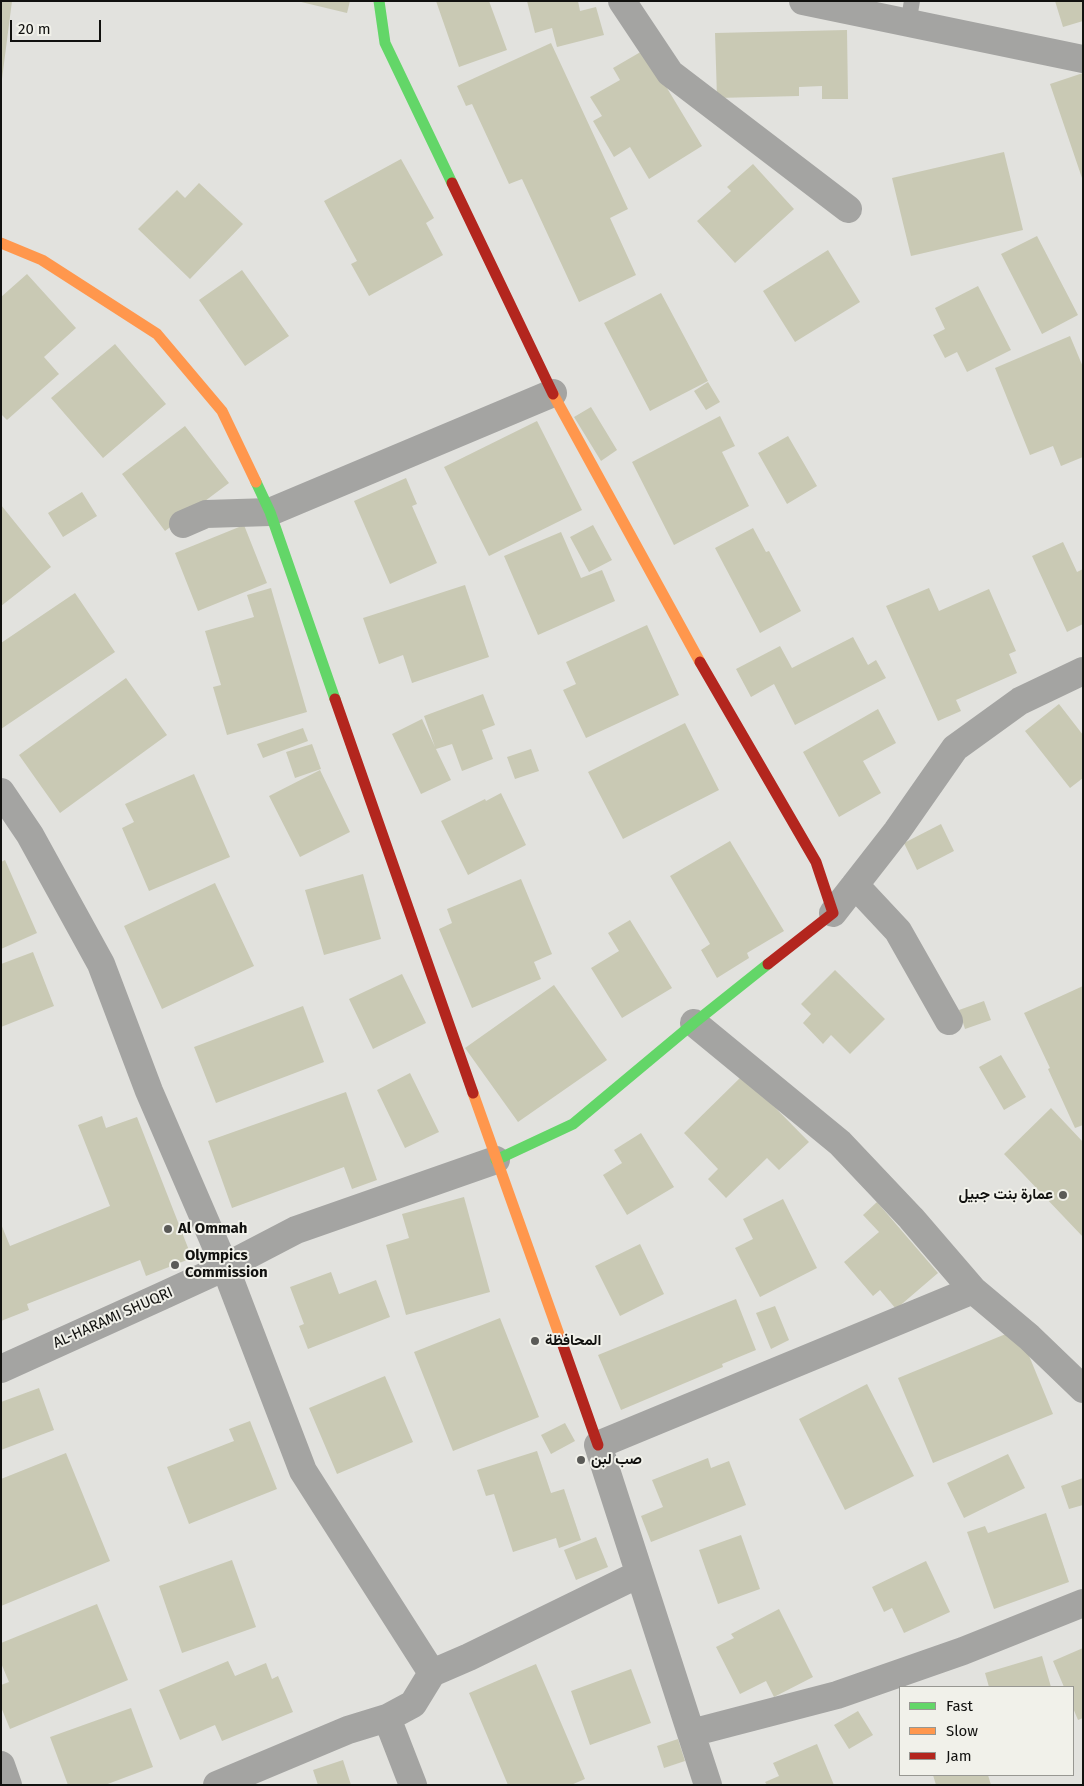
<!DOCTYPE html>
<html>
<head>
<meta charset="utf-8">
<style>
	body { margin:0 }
	#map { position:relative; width:1084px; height:1786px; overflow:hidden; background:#e2e2de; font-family:"Fira Sans",sans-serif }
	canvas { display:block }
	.frame { position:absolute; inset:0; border:2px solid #11110f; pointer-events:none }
	.legend { position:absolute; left:899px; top:1686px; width:175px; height:90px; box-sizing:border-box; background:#f1f1ea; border:1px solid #979792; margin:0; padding:6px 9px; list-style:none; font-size:15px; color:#11110f }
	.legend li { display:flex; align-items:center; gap:10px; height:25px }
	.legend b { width:25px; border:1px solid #979792 }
	.scale { position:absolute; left:10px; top:20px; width:91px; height:22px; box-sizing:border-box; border:2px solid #11110f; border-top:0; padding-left:6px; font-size:15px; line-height:18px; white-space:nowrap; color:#11110f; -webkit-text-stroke:4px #f1f1ea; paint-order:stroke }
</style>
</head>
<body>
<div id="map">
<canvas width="1084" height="1786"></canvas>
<div class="frame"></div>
<ul class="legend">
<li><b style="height:6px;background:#63d668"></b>Fast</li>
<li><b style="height:6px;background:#ff974d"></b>Slow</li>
<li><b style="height:6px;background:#b3261e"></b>Jam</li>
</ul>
<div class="scale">20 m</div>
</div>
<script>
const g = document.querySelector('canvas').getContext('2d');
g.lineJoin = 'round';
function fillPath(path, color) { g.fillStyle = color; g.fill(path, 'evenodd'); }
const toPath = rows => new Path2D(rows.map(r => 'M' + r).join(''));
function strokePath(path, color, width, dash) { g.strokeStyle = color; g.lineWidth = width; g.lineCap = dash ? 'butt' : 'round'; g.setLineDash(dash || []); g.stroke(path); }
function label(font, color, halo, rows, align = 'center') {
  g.font = font + ' "Fira Sans",Vazirmatn,sans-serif'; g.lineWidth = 4; g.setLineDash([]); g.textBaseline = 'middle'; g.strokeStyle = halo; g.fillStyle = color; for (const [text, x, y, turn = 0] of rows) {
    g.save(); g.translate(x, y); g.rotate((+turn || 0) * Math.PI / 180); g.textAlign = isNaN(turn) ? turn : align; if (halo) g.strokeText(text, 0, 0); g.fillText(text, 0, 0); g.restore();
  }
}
fillPath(toPath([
	[1,1,12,1,2,79,1,79],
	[297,1,350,1,347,13],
	[436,1,489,1,507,50,459,67],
	[527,1,578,1,580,11,596,7,604,35,557,47,552,28,535,33],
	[1055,1,1083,1,1083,21,1063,27],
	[847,30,848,99,822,99,822,86,799,87,799,96,717,98,715,33],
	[551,43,628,209,610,218,636,275,579,302,522,179,509,184,472,104,466,106,457,86],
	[644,50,702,146,649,179,630,147,614,157,593,121,602,116,590,97,620,80,613,68],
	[1083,73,1083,178,1082,178,1050,84],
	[1004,152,1023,230,911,256,892,178],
	[401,159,434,218,426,223,443,255,369,296,351,264,357,261,324,201],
	[753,164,794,209,735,263,697,221,731,191,727,187],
	[199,183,243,224,190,279,138,229,177,190,185,198],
	[1037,236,1078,315,1042,334,1001,254],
	[828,250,860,302,795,342,763,291],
	[242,270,289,336,245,366,199,300],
	[27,274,76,328,44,357,59,374,7,420,1,414,1,297],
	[978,286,1011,350,967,372,957,352,945,358,933,335,945,329,935,308],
	[661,293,708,381,650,411,604,323],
	[1070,336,1083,367,1083,457,1061,466,1053,446,1030,455,995,368],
	[115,344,166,404,103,458,51,398],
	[708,382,720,402,706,410,694,391],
	[591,407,617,450,601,461,574,417],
	[720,416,735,446,722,452,749,506,674,545,632,462],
	[537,421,582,510,489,556,444,467],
	[185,426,229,483,165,531,122,474],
	[788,436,817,486,787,504,758,453],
	[406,478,417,504,412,506,437,563,390,584,354,501],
	[82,492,97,516,63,537,48,513],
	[1,505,51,567,1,606],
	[244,525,267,583,198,611,175,553],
	[593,525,612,560,589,572,570,537],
	[753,528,766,552,769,551,801,611,760,633,715,548],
	[561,532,581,578,602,570,615,601,538,635,504,556],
	[1063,542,1077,572,1083,569,1083,624,1067,632,1032,556],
	[465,585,489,657,412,683,403,655,379,664,363,618],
	[271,588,307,712,227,735,213,687,221,685,205,631,254,617,247,595],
	[929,588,939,611,989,589,1016,651,1009,654,1017,673,956,700,961,711,938,721,886,606],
	[75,593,115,652,1,729,1,643],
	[647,625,679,695,586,738,563,690,576,684,566,662],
	[853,637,868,665,876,660,886,678,795,725,774,684,751,697,736,669,780,646,792,668],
	[126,678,167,735,60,813,19,755],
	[483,694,495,725,482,730,493,759,462,771,452,744,436,749,451,780,421,794,392,734,422,719,435,747,424,716],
	[1059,704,1083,735,1083,778,1070,788,1025,731],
	[878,709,896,743,863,761,881,793,839,817,803,752],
	[685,723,719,790,623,839,588,772],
	[303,728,308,741,263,758,257,744],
	[312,744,321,769,295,778,286,752],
	[531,749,539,771,515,779,507,757],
	[320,770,350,832,300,857,269,796],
	[194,774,230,857,149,891,122,828,134,822,125,804],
	[501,793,526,845,468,875,441,821,485,799,486,801],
	[941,824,954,851,917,870,904,843],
	[730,841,784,931,747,953,749,958,717,978,701,950,710,944,670,876],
	[5,860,37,933,1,949,1,862],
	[363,874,381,939,324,955,305,890],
	[521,879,552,954,534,962,541,979,472,1008,439,929,452,923,447,909],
	[215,883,254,966,162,1009,124,926],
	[630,920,672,988,622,1018,591,968,619,951,608,933],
	[33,952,54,1006,1,1027,1,964],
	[835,970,885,1019,850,1054,831,1035,823,1044,803,1023,811,1014,801,1004],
	[402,974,426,1023,373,1049,349,999],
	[554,985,607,1060,518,1122,465,1048],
	[1083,986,1083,1125,1075,1128,1048,1069,1050,1068,1024,1013],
	[984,1001,991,1020,965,1029,959,1010],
	[303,1006,324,1062,216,1103,194,1047],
	[1001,1055,1026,1097,1004,1110,979,1067],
	[410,1073,439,1132,405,1148,377,1090],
	[743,1075,809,1142,779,1170,767,1158,726,1198,708,1179,718,1169,684,1133],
	[346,1092,377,1180,352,1189,344,1167,232,1208,208,1141],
	[1051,1108,1083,1142,1083,1237,1004,1154],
	[102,1116,106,1128,137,1117,192,1258,146,1276,140,1260,27,1304,29,1310,1,1321,1,1224,10,1246,110,1206,78,1125],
	[641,1133,674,1187,627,1215,603,1175,622,1163,614,1150],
	[464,1197,490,1292,406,1315,386,1245,409,1238,402,1214],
	[783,1199,817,1268,760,1297,735,1248,753,1239,743,1219],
	[877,1202,938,1273,896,1309,880,1290,873,1296,844,1262,879,1232,863,1215],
	[640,1244,664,1294,620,1316,595,1266],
	[331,1272,339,1294,376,1280,390,1317,308,1349,299,1326,304,1324,290,1287],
	[736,1299,756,1350,722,1364,723,1367,621,1410,598,1355],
	[775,1306,789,1340,771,1349,756,1313],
	[500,1318,539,1417,453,1451,414,1352],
	[1018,1329,1053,1414,933,1463,898,1378],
	[385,1376,413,1442,337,1474,309,1408],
	[867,1384,914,1476,845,1510,799,1419],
	[39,1388,54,1430,1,1450,1,1402],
	[250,1421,277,1489,189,1524,167,1467,234,1441,229,1429],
	[565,1423,575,1441,551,1454,541,1435],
	[537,1451,551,1493,564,1489,581,1540,559,1548,556,1538,513,1552,494,1494,486,1496,477,1470],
	[66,1453,110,1561,1,1606,1,1479],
	[1008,1454,1025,1488,964,1518,947,1483],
	[708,1458,711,1468,729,1461,746,1505,651,1542,641,1516,663,1507,652,1480],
	[1083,1478,1083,1505,1069,1509,1061,1486],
	[1046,1513,1069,1582,994,1609,967,1532,985,1526,988,1533],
	[741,1535,760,1589,718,1604,699,1550],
	[596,1537,608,1567,576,1580,564,1550],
	[232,1560,256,1627,182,1653,159,1586],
	[926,1561,950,1612,904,1633,892,1608,884,1612,872,1587],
	[97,1604,128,1680,10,1729,1,1707,1,1685,9,1682,1,1663,1,1643],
	[779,1609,813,1677,774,1697,766,1681,740,1694,716,1647,734,1638,731,1634],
	[1083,1648,1083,1718,1078,1720,1073,1708,1073,1687,1064,1687,1053,1661],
	[1042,1656,1051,1687,989,1687,985,1673],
	[228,1661,235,1676,266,1663,272,1679,278,1676,293,1712,222,1741,215,1725,180,1740,159,1690],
	[536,1664,585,1779,571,1785,508,1785,469,1693],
	[631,1669,651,1723,590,1745,571,1691],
	[131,1708,153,1767,105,1785,68,1785,50,1737],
	[858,1711,873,1735,849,1749,834,1725],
	[678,1739,685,1761,664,1768,657,1746],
	[817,1744,834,1785,767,1785,765,1782,779,1776,773,1763],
	[343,1760,351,1785,318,1785,313,1770],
	[933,1775,988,1775,991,1785,936,1785]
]), '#c9c9b4');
strokePath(toPath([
	[908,24,912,1]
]), '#a4a4a2', 16);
strokePath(toPath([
	[622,1,670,73,848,209],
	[803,1,1083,59],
	[183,524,206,514,270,512,553,393],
	[1,792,30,835,101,964,149,1091,225,1267,303,1471,432,1673],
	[855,885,898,931,949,1021],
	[833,913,897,831,955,748,1020,701,1083,671],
	[694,1023,840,1143,911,1218,973,1290],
	[1,1369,162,1296,225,1267,296,1230,496,1160],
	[387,1718,413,1785],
	[691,1733,598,1445,973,1290,1029,1337,1083,1389],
	[1,1765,8,1785],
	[217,1785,348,1730,387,1718,413,1704,432,1673,469,1657,639,1574],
	[708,1785,691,1733,837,1695,963,1651,1083,1603]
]), '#a4a4a2', 28);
strokePath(toPath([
	[379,1,385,43,452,183],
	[256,482,270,512,335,699],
	[496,1160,573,1124,694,1023,768,964]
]), '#63d668', 11);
strokePath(toPath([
	[1,243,42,260,157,334,222,411,256,482],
	[553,394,700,662],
	[473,1093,561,1340]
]), '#ff974d', 11);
strokePath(toPath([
	[452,183,553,394],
	[700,662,816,862,833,913,768,964],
	[335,699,473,1093],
	[561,1340,598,1445]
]), '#b3261e', 11);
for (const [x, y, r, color] of [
	[1063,1195,5,"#5a5a57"],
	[168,1229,5,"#5a5a57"],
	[175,1265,5,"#5a5a57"],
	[535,1341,5,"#5a5a57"],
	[581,1460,5,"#5a5a57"]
]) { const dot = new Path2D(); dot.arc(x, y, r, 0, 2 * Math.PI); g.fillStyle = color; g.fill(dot); strokePath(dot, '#f1f1ea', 2); }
label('bold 15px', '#11110f', '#f1f1ea', [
	["عمارة بنت جبيل",1053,1195,"right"],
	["Al Ommah",178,1229],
	["Olympics",185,1256],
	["Commission",185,1273],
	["المحافظة",545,1341],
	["صب لبن",591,1460]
], 'left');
label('15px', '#11110f', '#f1f1ea', [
	["AL-HARAMI SHUQRI",113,1318,-24]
]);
</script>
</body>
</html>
